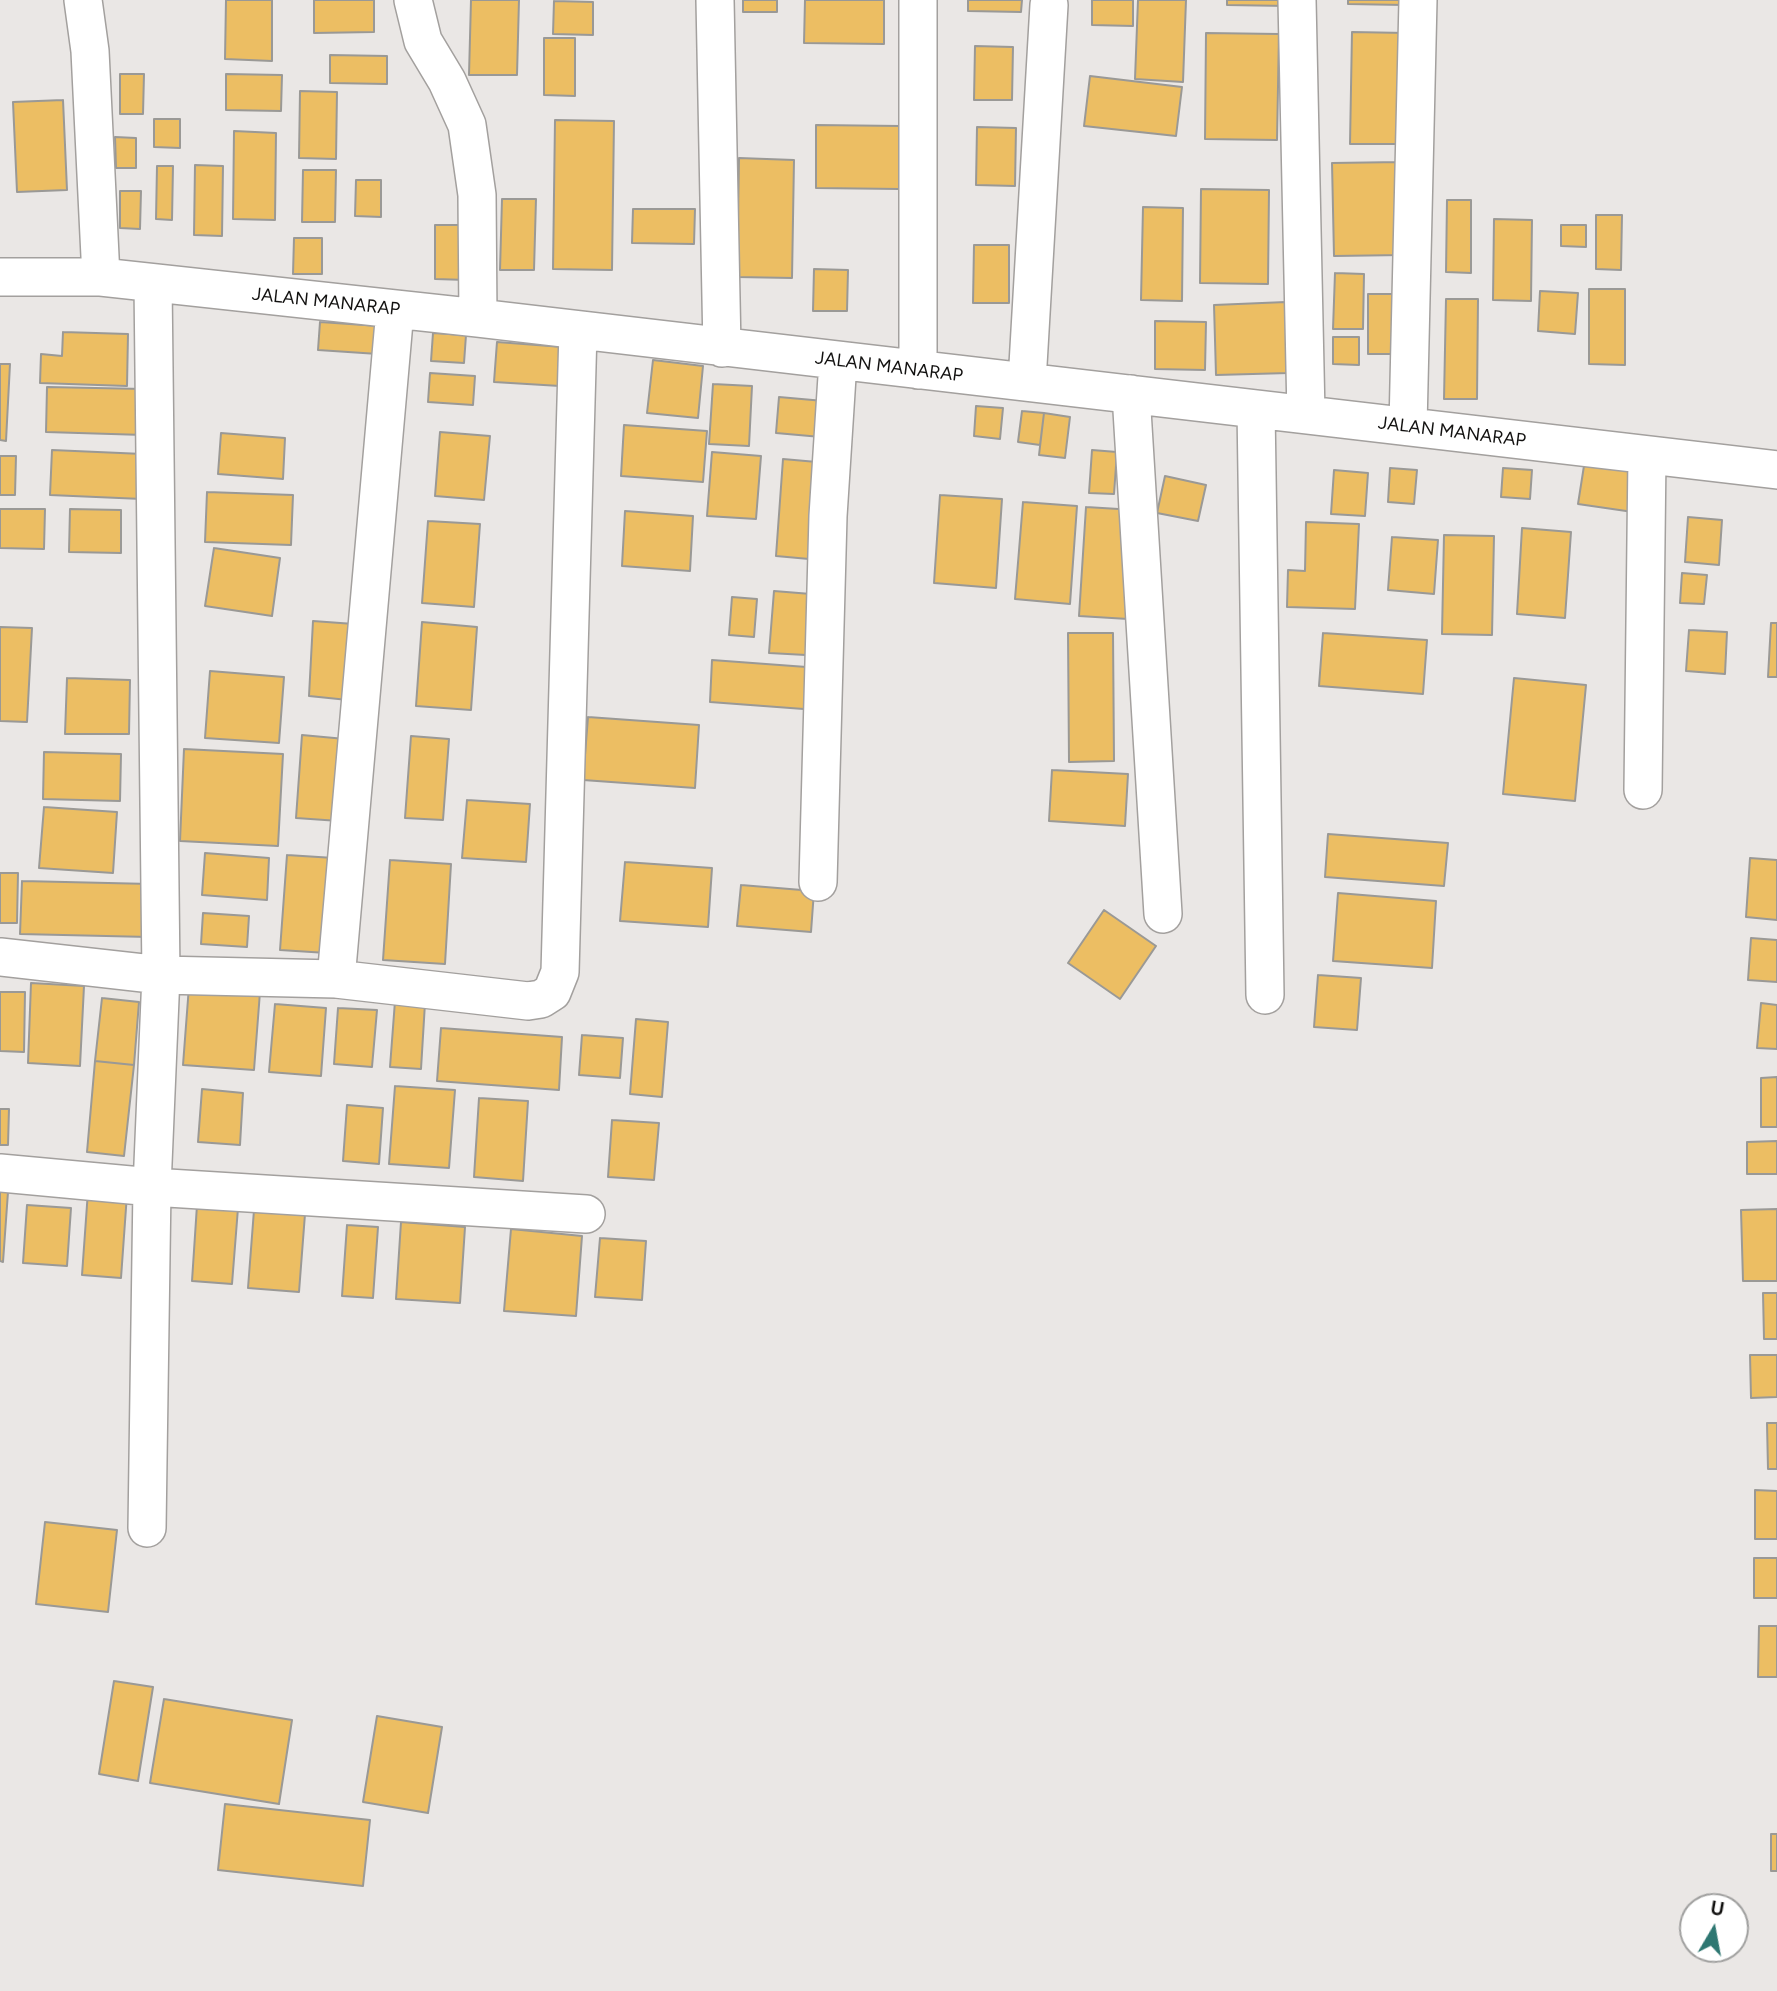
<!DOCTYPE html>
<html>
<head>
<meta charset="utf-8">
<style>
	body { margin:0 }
	#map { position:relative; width:1777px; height:1991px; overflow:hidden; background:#eae7e5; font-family:Figtree,sans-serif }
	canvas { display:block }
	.north { position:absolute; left:1679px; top:1893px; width:70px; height:70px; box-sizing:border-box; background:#fff; border:2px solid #a0a09f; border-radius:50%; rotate:10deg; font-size:19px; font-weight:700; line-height:28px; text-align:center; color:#121110 }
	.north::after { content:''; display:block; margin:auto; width:24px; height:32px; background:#2e7772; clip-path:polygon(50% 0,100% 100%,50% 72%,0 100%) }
</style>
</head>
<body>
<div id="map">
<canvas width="1777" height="1991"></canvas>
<div class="north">U</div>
</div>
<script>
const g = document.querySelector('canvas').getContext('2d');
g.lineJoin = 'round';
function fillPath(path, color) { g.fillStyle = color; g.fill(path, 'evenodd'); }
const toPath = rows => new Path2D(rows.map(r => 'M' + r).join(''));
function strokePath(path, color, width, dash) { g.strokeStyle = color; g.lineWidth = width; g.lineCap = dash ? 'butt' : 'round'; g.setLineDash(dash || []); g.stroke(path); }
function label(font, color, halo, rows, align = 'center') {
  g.font = font + ' Figtree,sans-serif'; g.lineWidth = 6; g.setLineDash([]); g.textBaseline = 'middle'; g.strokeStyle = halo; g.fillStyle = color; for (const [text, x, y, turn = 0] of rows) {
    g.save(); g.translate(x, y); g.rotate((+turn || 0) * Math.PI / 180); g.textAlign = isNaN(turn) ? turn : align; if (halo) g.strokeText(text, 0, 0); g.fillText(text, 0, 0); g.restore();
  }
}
const building = toPath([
	[226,0,272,0,272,61,225,59,226,0],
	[314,0,374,0,374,32,314,33,314,0],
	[471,0,519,0,517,75,469,75,471,0],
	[743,0,777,0,777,12,743,12,743,0],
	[805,0,884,0,884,44,804,43,805,0],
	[968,0,1022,0,1021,12,968,11,968,0],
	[1092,0,1133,0,1133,26,1092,25,1092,0],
	[1138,0,1186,0,1183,82,1135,79,1138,0],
	[1227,0,1288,0,1288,6,1227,5,1227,0],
	[1348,0,1404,0,1404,5,1348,4,1348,0],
	[554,1,593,2,593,35,553,34,554,1],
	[1352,32,1406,33,1404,144,1350,144,1352,32],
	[1206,33,1279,34,1277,140,1205,139,1206,33],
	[544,38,575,38,575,96,544,95,544,38],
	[975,46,1013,47,1012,100,974,100,975,46],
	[330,55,387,56,387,84,330,83,330,55],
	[120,74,144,74,143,114,120,114,120,74],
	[226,74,282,75,281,111,226,110,226,74],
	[1090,76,1182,87,1176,136,1084,126,1090,76],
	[300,91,337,92,336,159,299,158,300,91],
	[63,100,67,190,17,192,13,102,63,100],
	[154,119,180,119,180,148,154,147,154,119],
	[555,120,614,121,612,270,553,269,555,120],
	[816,125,900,126,899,189,816,188,816,125],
	[977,127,1016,128,1015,186,976,185,977,127],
	[234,131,276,133,275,220,233,219,234,131],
	[115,137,136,138,136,168,116,168,115,137],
	[739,158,794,160,792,278,737,277,739,158],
	[1401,162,1403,255,1334,256,1332,163,1401,162],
	[195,165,223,166,222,236,194,235,195,165],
	[157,166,173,166,172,220,156,219,157,166],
	[303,170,336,170,335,222,302,222,303,170],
	[356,180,381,180,381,217,355,216,356,180],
	[1201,189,1269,190,1268,284,1200,283,1201,189],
	[120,191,141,191,140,229,120,228,120,191],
	[502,199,536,199,534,270,500,270,502,199],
	[1447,200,1471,200,1471,273,1446,272,1447,200],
	[1143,207,1183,208,1182,301,1141,300,1143,207],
	[633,209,695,209,694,244,632,243,633,209],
	[1596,215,1622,215,1621,270,1596,269,1596,215],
	[1494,219,1532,220,1531,301,1493,300,1494,219],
	[435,225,468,225,467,280,435,279,435,225],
	[1561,225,1586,225,1586,247,1561,246,1561,225],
	[294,238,322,238,322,274,293,274,294,238],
	[974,245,1009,245,1009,303,973,303,974,245],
	[814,269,848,270,847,311,813,311,814,269],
	[1335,273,1364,274,1363,329,1333,329,1335,273],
	[1589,289,1625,289,1625,365,1589,364,1589,289],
	[1540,291,1578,293,1575,334,1538,331,1540,291],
	[1368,294,1404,294,1403,354,1368,354,1368,294],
	[1446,299,1478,299,1477,399,1444,399,1446,299],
	[1286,302,1289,373,1216,375,1214,305,1286,302],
	[1155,321,1206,322,1205,370,1155,369,1155,321],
	[320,322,379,326,378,354,318,350,320,322],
	[63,332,128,334,127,386,40,383,41,354,62,356,63,332],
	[433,333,466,335,464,363,431,361,433,333],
	[1333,337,1359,337,1359,365,1333,364,1333,337],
	[497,342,563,347,560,386,494,382,497,342],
	[653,360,703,366,698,418,647,413,653,360],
	[0,364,10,364,6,441,0,440,0,364],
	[430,373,475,376,473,405,428,402,430,373],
	[713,384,752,386,749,446,709,444,713,384],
	[47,387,144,389,144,435,46,432,47,387],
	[779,397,824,401,821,437,776,433,779,397],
	[976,406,1003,408,1000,439,974,436,976,406],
	[1022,411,1044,413,1040,445,1018,442,1022,411],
	[1044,413,1070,417,1065,458,1039,455,1044,413],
	[624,425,707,431,703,482,621,476,624,425],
	[440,432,490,436,484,500,435,496,440,432],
	[221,433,285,438,283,479,218,474,221,433],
	[52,450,143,454,142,499,50,495,52,450],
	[1092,450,1117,452,1114,494,1089,493,1092,450],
	[712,452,761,456,756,519,707,516,712,452],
	[1586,453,1640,461,1633,512,1578,504,1586,453],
	[0,456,16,456,15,495,0,495,0,456],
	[783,459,828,463,820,560,776,556,783,459],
	[1390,468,1417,470,1414,504,1388,502,1390,468],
	[1503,468,1532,470,1530,499,1501,497,1503,468],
	[1334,470,1368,473,1365,516,1331,514,1334,470],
	[1165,476,1206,485,1198,521,1157,513,1165,476],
	[207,492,293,495,291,545,205,542,207,492],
	[940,495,1002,499,996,588,934,583,940,495],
	[1023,502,1077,506,1070,604,1015,599,1023,502],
	[1086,507,1135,510,1128,619,1079,616,1086,507],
	[0,509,45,509,44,549,0,548,0,509],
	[70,509,121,510,121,553,69,552,70,509],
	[625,511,693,516,690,571,622,566,625,511],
	[1688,517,1722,520,1719,565,1685,562,1688,517],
	[428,521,480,524,474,607,422,603,428,521],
	[1306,522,1359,524,1355,609,1287,607,1288,570,1305,571,1306,522],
	[1522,528,1571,532,1565,618,1517,614,1522,528],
	[1444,535,1494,536,1492,635,1442,634,1444,535],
	[1392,537,1438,540,1434,594,1388,590,1392,537],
	[214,548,280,558,272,616,205,606,214,548],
	[1682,573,1707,575,1704,604,1680,603,1682,573],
	[774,591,811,594,806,655,769,653,774,591],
	[732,597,757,599,754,637,729,635,732,597],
	[313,621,354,624,348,700,309,696,313,621],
	[422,622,477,627,471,710,416,706,422,622],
	[1771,623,1777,623,1777,677,1768,677,1771,623],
	[0,627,32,628,27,722,0,721,0,627],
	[1689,630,1727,632,1725,674,1686,671,1689,630],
	[1068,633,1113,633,1114,761,1069,762,1068,633],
	[1323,633,1427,640,1423,694,1319,686,1323,633],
	[712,660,820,668,817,710,710,702,712,660],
	[210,671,284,677,279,743,205,738,210,671],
	[67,678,130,680,129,734,65,734,67,678],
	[1514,678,1586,685,1575,801,1503,794,1514,678],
	[588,717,699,725,695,788,583,780,588,717],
	[302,735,345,739,339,821,296,818,302,735],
	[411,736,449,739,443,820,405,818,411,736],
	[184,749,283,754,278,846,180,841,184,749],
	[44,752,121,754,120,801,43,799,44,752],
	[1052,770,1128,774,1125,826,1049,821,1052,770],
	[467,800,530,804,526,862,462,858,467,800],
	[44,807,117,812,113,873,39,868,44,807],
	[1328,834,1448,843,1444,886,1325,877,1328,834],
	[205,853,269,858,267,900,202,895,205,853],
	[287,855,334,858,327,953,280,950,287,855],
	[1750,858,1777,860,1777,920,1746,917,1750,858],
	[390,860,451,864,445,964,383,960,390,860],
	[625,862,712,868,708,927,620,921,625,862],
	[0,873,18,873,17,923,0,923,0,873],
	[22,881,151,884,149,937,20,934,22,881],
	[741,885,814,891,811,932,737,926,741,885],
	[1338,893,1436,901,1432,968,1333,961,1338,893],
	[1104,910,1156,946,1120,999,1068,963,1104,910],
	[203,913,249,916,247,947,201,944,203,913],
	[1751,938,1777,940,1777,982,1748,980,1751,938],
	[1318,975,1361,978,1357,1030,1314,1027,1318,975],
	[31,983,84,986,80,1066,28,1063,31,983],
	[189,986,260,992,254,1070,183,1065,189,986],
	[0,992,25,992,24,1052,0,1051,0,992],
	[102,998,139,1002,134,1065,95,1061,102,998],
	[395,1001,425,1003,421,1069,390,1067,395,1001],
	[1761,1003,1777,1005,1777,1049,1757,1048,1761,1003],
	[275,1004,326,1008,321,1076,269,1072,275,1004],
	[338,1008,377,1010,372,1067,334,1064,338,1008],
	[636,1019,668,1022,662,1097,630,1094,636,1019],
	[441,1028,562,1037,559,1090,437,1081,441,1028],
	[582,1035,623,1038,620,1078,579,1075,582,1035],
	[95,1061,134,1065,124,1156,87,1152,95,1061],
	[1777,1077,1777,1127,1761,1127,1761,1078,1777,1077],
	[395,1086,455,1090,449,1168,389,1164,395,1086],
	[202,1089,243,1093,240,1145,198,1142,202,1089],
	[479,1098,528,1101,523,1181,474,1177,479,1098],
	[347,1105,383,1108,379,1164,343,1161,347,1105],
	[0,1109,9,1109,8,1145,0,1145,0,1109],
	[612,1120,659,1123,654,1180,608,1177,612,1120],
	[1777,1141,1777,1174,1747,1174,1747,1142,1777,1141],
	[88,1191,127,1194,121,1278,82,1275,88,1191],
	[0,1192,8,1192,3,1262,0,1261,0,1192],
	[27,1205,71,1208,67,1266,23,1263,27,1205],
	[197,1205,238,1208,232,1284,192,1281,197,1205],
	[1777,1209,1777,1281,1743,1281,1741,1210,1777,1209],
	[254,1210,305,1214,299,1292,248,1288,254,1210],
	[401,1222,465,1227,460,1303,396,1299,401,1222],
	[347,1225,378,1227,373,1298,342,1296,347,1225],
	[511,1229,582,1236,576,1316,504,1311,511,1229],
	[600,1238,646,1241,642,1300,595,1297,600,1238],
	[1763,1293,1777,1293,1777,1339,1764,1339,1763,1293],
	[1750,1355,1777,1355,1777,1397,1751,1398,1750,1355],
	[1767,1423,1777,1423,1777,1469,1768,1469,1767,1423],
	[1755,1490,1777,1491,1777,1539,1755,1539,1755,1490],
	[45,1522,117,1530,108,1612,36,1604,45,1522],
	[1754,1558,1777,1558,1777,1598,1754,1598,1754,1558],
	[1759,1626,1777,1626,1777,1677,1758,1677,1759,1626],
	[114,1681,153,1687,138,1781,99,1774,114,1681],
	[164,1699,292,1720,279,1804,150,1783,164,1699],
	[377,1716,442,1727,428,1813,363,1802,377,1716],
	[225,1804,370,1820,363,1886,218,1870,225,1804],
	[1771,1834,1777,1834,1777,1871,1771,1871,1771,1834]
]);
fillPath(building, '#ecbe63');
strokePath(building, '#9a9996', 2);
const minor = toPath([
	[83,0,90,51,101,277],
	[413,0,423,41,447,81,467,125,477,195,478,318],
	[715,0,722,348],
	[1297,0,1306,414],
	[0,277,101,277,478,318,1777,470],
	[918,370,918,0],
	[1027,382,1049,5],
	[1131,394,1163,914],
	[1256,409,1265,995],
	[1408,426,1418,0],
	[1643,790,1647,455],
	[818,882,828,516,838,361],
	[0,957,161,975,336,979,528,1001,541,999,552,992,560,972,578,331],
	[336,979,395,310],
	[0,1173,152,1187,586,1214],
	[147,1528,152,1187,161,975,153,283]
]);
strokePath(minor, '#a3a09e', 40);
strokePath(minor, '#fff', 37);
label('18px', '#121110', '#fff', [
	["JALAN MANARAP",326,302,6],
	["JALAN MANARAP",889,367,7],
	["JALAN MANARAP",1452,432,7]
]);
</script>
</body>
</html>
